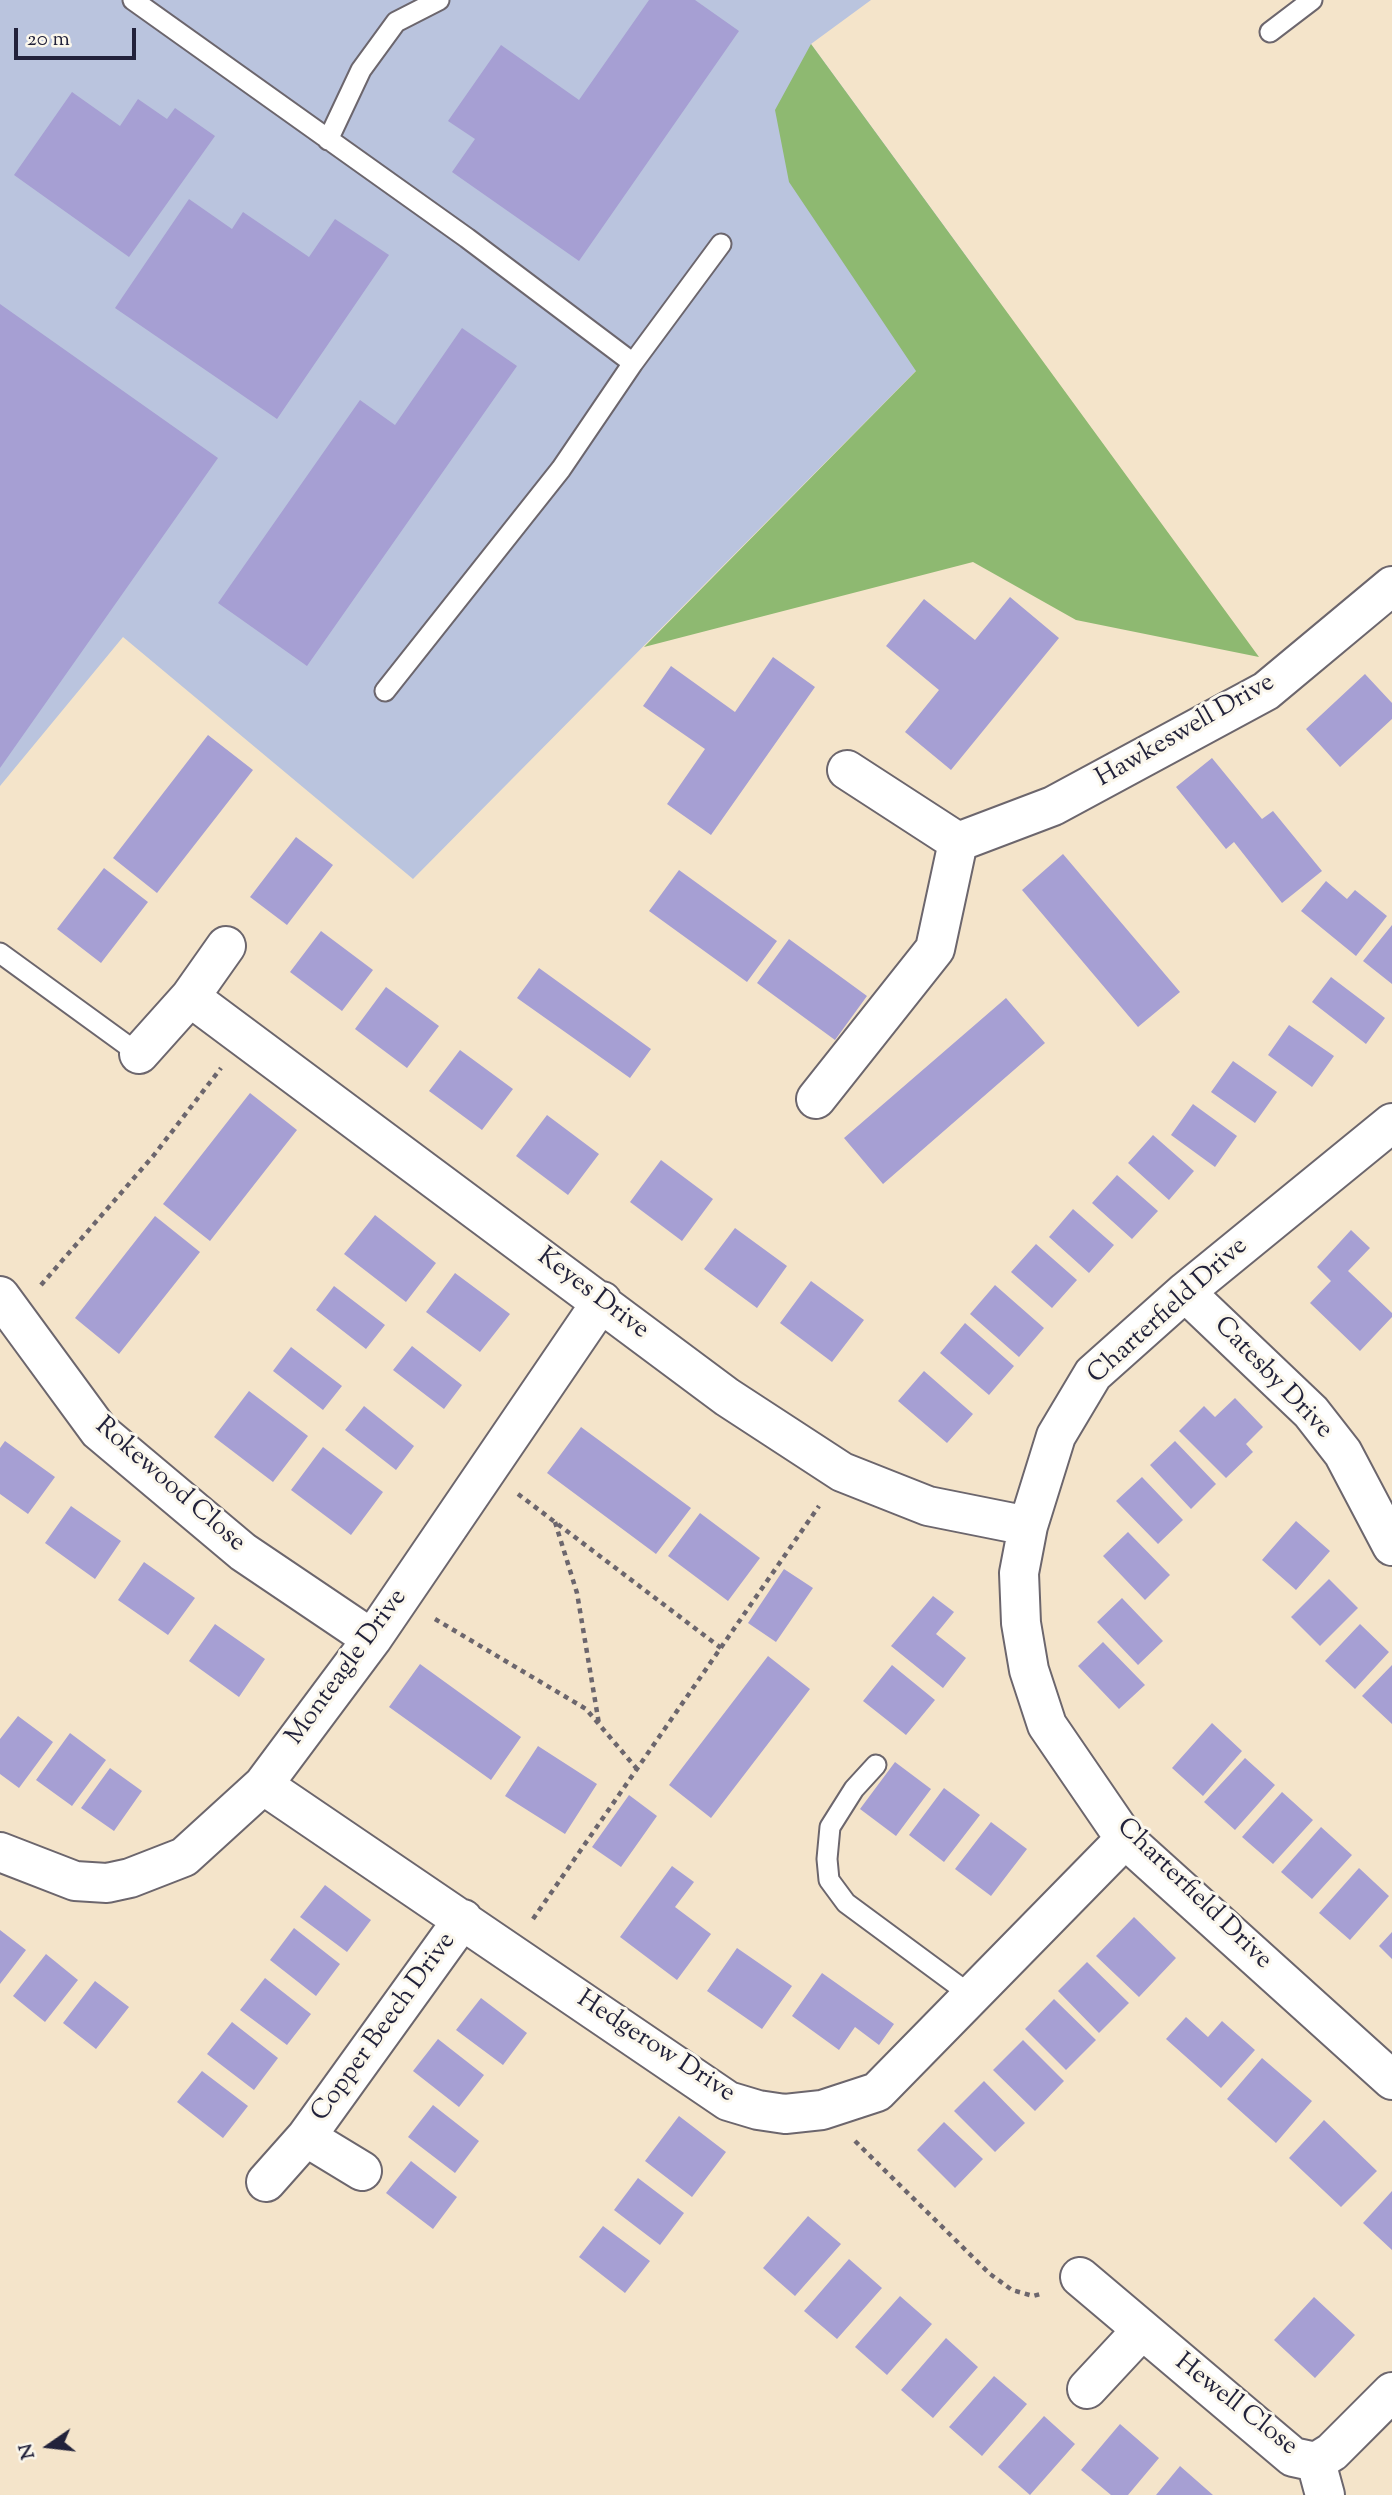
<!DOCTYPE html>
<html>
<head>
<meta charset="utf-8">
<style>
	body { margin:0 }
	#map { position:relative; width:1392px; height:2495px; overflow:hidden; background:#f4e4ca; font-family:"Sorts Mill Goudy",serif }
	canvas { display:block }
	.north { position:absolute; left:14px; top:2411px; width:70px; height:70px; -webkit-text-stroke:5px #fbf7ec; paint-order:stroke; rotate:256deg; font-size:19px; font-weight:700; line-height:28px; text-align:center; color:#22223b }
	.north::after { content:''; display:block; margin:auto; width:24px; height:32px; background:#22223b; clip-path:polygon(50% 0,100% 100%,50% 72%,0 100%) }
	.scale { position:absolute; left:14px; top:28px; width:122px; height:32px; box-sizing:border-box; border:4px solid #22223b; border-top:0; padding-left:9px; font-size:21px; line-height:24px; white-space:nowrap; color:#22223b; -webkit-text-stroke:5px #fbf7ec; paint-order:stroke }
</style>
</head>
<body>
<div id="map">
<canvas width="1392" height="2495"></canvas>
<div class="north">N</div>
<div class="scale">20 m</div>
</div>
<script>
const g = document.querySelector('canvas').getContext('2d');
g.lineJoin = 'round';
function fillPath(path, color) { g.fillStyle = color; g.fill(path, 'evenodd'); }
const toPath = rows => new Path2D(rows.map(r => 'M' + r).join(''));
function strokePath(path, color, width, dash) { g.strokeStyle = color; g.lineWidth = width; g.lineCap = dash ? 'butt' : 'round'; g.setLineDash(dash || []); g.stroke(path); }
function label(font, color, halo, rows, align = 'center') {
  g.font = font + ' "Sorts Mill Goudy",serif'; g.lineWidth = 6; g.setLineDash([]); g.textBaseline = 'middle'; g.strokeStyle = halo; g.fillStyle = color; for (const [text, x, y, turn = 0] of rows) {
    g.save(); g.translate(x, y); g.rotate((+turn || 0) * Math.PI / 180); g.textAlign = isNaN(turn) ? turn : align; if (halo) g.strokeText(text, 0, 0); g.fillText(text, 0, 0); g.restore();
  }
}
fillPath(toPath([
	[0,0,871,0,811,44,993,293,413,879,123,637,0,786]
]), '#bac4de');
fillPath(toPath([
	[811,44,993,293,1259,657,1076,620,973,562,644,647,916,371,789,182,775,110]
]), '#8eb971');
fillPath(toPath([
	[649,0,695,0,739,31,579,261,452,172,475,139,448,121,501,45,579,100],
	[72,92,120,126,138,99,167,119,175,108,215,136,129,257,14,175],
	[189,199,232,229,243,212,309,257,335,219,389,255,277,419,115,308],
	[0,304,218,458,0,768],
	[462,328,517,366,307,666,218,603,360,400,395,425],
	[1010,597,1059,638,951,770,905,732,939,690,886,646,924,599,975,640],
	[773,657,815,687,711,835,667,804,705,749,643,706,671,666,735,712],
	[1365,674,1392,703,1392,719,1340,767,1306,729],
	[208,735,253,770,157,893,113,858],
	[1212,758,1262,819,1273,811,1322,871,1282,903,1234,842,1226,849,1176,787],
	[296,837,333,865,287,925,250,897],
	[1063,854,1180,992,1138,1027,1022,890],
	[104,868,148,902,101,963,57,929],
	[679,870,777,941,747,982,649,911],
	[1326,881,1347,899,1355,890,1387,916,1356,956,1301,911],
	[1392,925,1392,984,1363,961],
	[321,931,373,970,342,1011,290,972],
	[789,939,867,996,835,1040,757,983],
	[539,968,651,1049,630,1078,517,998],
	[1331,977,1385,1018,1366,1044,1312,1002],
	[386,987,439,1026,407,1068,355,1029],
	[1006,998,1045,1043,883,1184,844,1138],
	[1289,1025,1334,1056,1312,1087,1268,1055],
	[460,1050,513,1089,482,1130,429,1091],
	[1233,1061,1277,1092,1255,1123,1211,1092],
	[250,1093,297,1130,210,1241,163,1204],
	[1193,1104,1237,1136,1215,1167,1171,1135],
	[547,1115,599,1154,568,1195,516,1156],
	[1153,1135,1194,1171,1169,1200,1128,1163],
	[661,1160,713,1199,682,1241,630,1202],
	[1117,1175,1158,1211,1132,1239,1092,1203],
	[1073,1209,1114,1245,1089,1273,1049,1237],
	[375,1215,436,1263,406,1302,344,1254],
	[155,1216,200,1252,119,1354,75,1318],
	[735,1228,787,1266,757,1308,704,1269],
	[1351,1230,1370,1248,1348,1271,1392,1313,1392,1317,1360,1351,1310,1303,1331,1281,1317,1267],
	[1036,1244,1077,1280,1052,1308,1011,1272],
	[455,1273,510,1314,480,1352,426,1312],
	[811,1281,864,1320,832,1362,780,1323],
	[995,1285,1044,1328,1019,1357,970,1314],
	[334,1286,385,1325,366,1349,316,1310],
	[965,1323,1014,1366,989,1395,940,1353],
	[412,1346,462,1385,444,1409,393,1370],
	[291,1347,342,1386,323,1410,273,1371],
	[924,1371,973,1414,947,1443,898,1401],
	[249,1391,308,1436,273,1482,214,1437],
	[1235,1398,1263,1427,1246,1444,1253,1452,1226,1478,1179,1431,1204,1406,1215,1417],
	[364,1406,414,1446,396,1470,345,1430],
	[581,1427,691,1508,656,1554,547,1473],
	[5,1441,55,1477,28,1514,0,1494,0,1448],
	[1175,1441,1216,1484,1191,1509,1150,1465],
	[323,1447,383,1492,351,1535,291,1490],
	[1142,1477,1183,1520,1158,1544,1116,1501],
	[71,1506,121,1541,95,1579,45,1543],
	[700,1513,760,1558,728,1601,668,1556],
	[1296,1521,1330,1551,1296,1590,1262,1560],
	[1128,1532,1170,1575,1145,1600,1103,1556],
	[144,1562,195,1598,168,1635,118,1600],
	[784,1569,813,1588,776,1642,748,1623],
	[1329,1579,1358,1608,1320,1646,1291,1617],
	[933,1596,954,1612,936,1634,966,1658,943,1688,891,1646],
	[1122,1598,1163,1641,1138,1665,1097,1622],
	[215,1624,265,1659,239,1697,189,1661],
	[1360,1624,1389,1652,1355,1689,1325,1661],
	[1103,1642,1145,1685,1119,1709,1078,1666],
	[768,1656,810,1689,711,1818,669,1785],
	[420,1664,521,1737,491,1780,389,1707],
	[892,1665,935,1700,906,1735,863,1701],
	[1392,1665,1392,1724,1362,1696],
	[18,1716,53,1742,19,1788,0,1774,0,1739],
	[1212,1723,1242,1751,1203,1796,1172,1768],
	[70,1733,106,1760,72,1806,36,1780],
	[538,1746,597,1784,565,1834,505,1796],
	[1245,1758,1275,1785,1235,1830,1204,1802],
	[895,1762,931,1789,896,1836,860,1809],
	[110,1768,142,1791,114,1831,81,1808],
	[944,1788,980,1815,944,1862,909,1835],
	[1282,1792,1313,1820,1273,1864,1242,1837],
	[629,1795,657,1816,621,1867,592,1847],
	[991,1822,1027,1849,991,1896,955,1869],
	[1321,1827,1352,1855,1312,1899,1281,1872],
	[672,1866,694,1882,675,1907,711,1934,677,1980,620,1937],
	[1359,1868,1389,1896,1350,1940,1319,1913],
	[325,1885,371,1920,347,1952,300,1917],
	[1134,1917,1176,1958,1139,1997,1096,1956],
	[294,1928,340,1964,316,1996,270,1960],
	[0,1930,26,1950,0,1984],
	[1392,1932,1392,1959,1379,1946],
	[737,1948,792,1986,762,2029,707,1991],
	[46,1954,78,1980,45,2022,13,1996],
	[1087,1962,1129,2003,1099,2033,1058,1991],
	[822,1973,894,2024,879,2045,855,2027,839,2050,792,2016],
	[265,1978,311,2014,287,2045,240,2010],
	[95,1981,129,2007,96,2049,63,2023],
	[481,1998,527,2033,503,2065,456,2030],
	[1054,1999,1096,2040,1066,2070,1025,2029],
	[1186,2017,1208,2037,1222,2021,1255,2050,1221,2088,1166,2039],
	[232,2022,278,2058,254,2090,207,2054],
	[438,2039,484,2075,459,2107,413,2071],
	[1023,2040,1064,2081,1035,2111,993,2070],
	[1262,2058,1312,2101,1276,2143,1227,2099],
	[202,2071,248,2106,223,2138,177,2102],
	[984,2081,1025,2123,995,2152,954,2111],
	[433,2105,479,2141,455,2173,408,2137],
	[679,2116,726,2152,692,2197,645,2161],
	[1324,2120,1377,2171,1341,2207,1289,2158],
	[944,2122,983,2159,955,2188,917,2150],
	[411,2161,457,2197,433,2229,386,2193],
	[638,2178,684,2213,660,2245,614,2210],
	[1392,2191,1392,2250,1363,2223],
	[808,2216,841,2244,795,2296,763,2268],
	[603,2226,650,2261,625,2293,579,2257],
	[849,2259,882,2288,837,2339,804,2311],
	[900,2296,932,2324,887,2375,855,2347],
	[1314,2297,1355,2335,1315,2378,1274,2340],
	[946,2338,978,2367,933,2418,901,2390],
	[994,2376,1027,2404,982,2456,949,2427],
	[1044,2416,1075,2444,1030,2495,998,2467],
	[1120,2424,1159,2458,1128,2495,1111,2495,1081,2470],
	[1180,2466,1213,2495,1156,2495]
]), '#a69fd3');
const lane = toPath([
	[133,0,467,238,633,363,561,469,385,691],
	[1270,32,1312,0],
	[328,140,361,70,396,22,439,0],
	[633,363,721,244],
	[0,953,139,1054],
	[876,1765,854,1789,830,1827,827,1859,829,1880,846,1903,972,1996]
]);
const street = toPath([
	[958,842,1053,806,1266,691,1392,586],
	[190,997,727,1397,842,1472,928,1506,1028,1526],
	[139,1054,190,997,226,946],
	[816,1099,935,949,958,842,847,770],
	[1392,1123,1185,1292,1093,1374,1056,1436,1028,1526,1019,1573,1021,1623,1029,1670,1047,1725,1125,1839,1392,2080],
	[1185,1292,1311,1412,1343,1453,1392,1546],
	[0,1296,99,1431,243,1552,372,1639],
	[263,1785,728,2101,758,2110,785,2114,822,2110,877,2092,1125,1839],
	[0,1852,75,1881,107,1883,130,1878,184,1857,263,1785,372,1639,602,1301],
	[306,2137,362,2171],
	[266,2182,306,2137,463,1919],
	[1080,2277,1293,2457,1316,2462,1332,2452,1392,2392],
	[1087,2389,1141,2331],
	[1316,2462,1325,2495]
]);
strokePath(lane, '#6c666d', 23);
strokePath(street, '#6c666d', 42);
strokePath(toPath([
	[41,1285,154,1155,221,1068],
	[518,1494,721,1648],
	[555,1522,577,1593,599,1724],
	[435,1619,586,1709,637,1769],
	[533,1919,819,1506],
	[855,2141,990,2274,1012,2290,1033,2296,1044,2293]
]), '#6c666d', 4.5, [5, 5]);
strokePath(lane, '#fff', 19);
strokePath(street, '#fff', 38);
label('26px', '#22223b', '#fbf7ec', [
	["Hawkeswell Drive",1186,732,-30],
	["Keyes Drive",592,1295,37],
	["Charterfield Drive",1169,1312,-42],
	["Catesby Drive",1272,1379,46],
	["Rokewood Close",169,1486,41],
	["Monteagle Drive",348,1668,-54],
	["Charterfield Drive",1193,1895,44],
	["Copper Beech Drive",385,2028,-54],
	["Hedgerow Drive",655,2048,33],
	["Hewell Close",1235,2406,38]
]);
</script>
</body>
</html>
